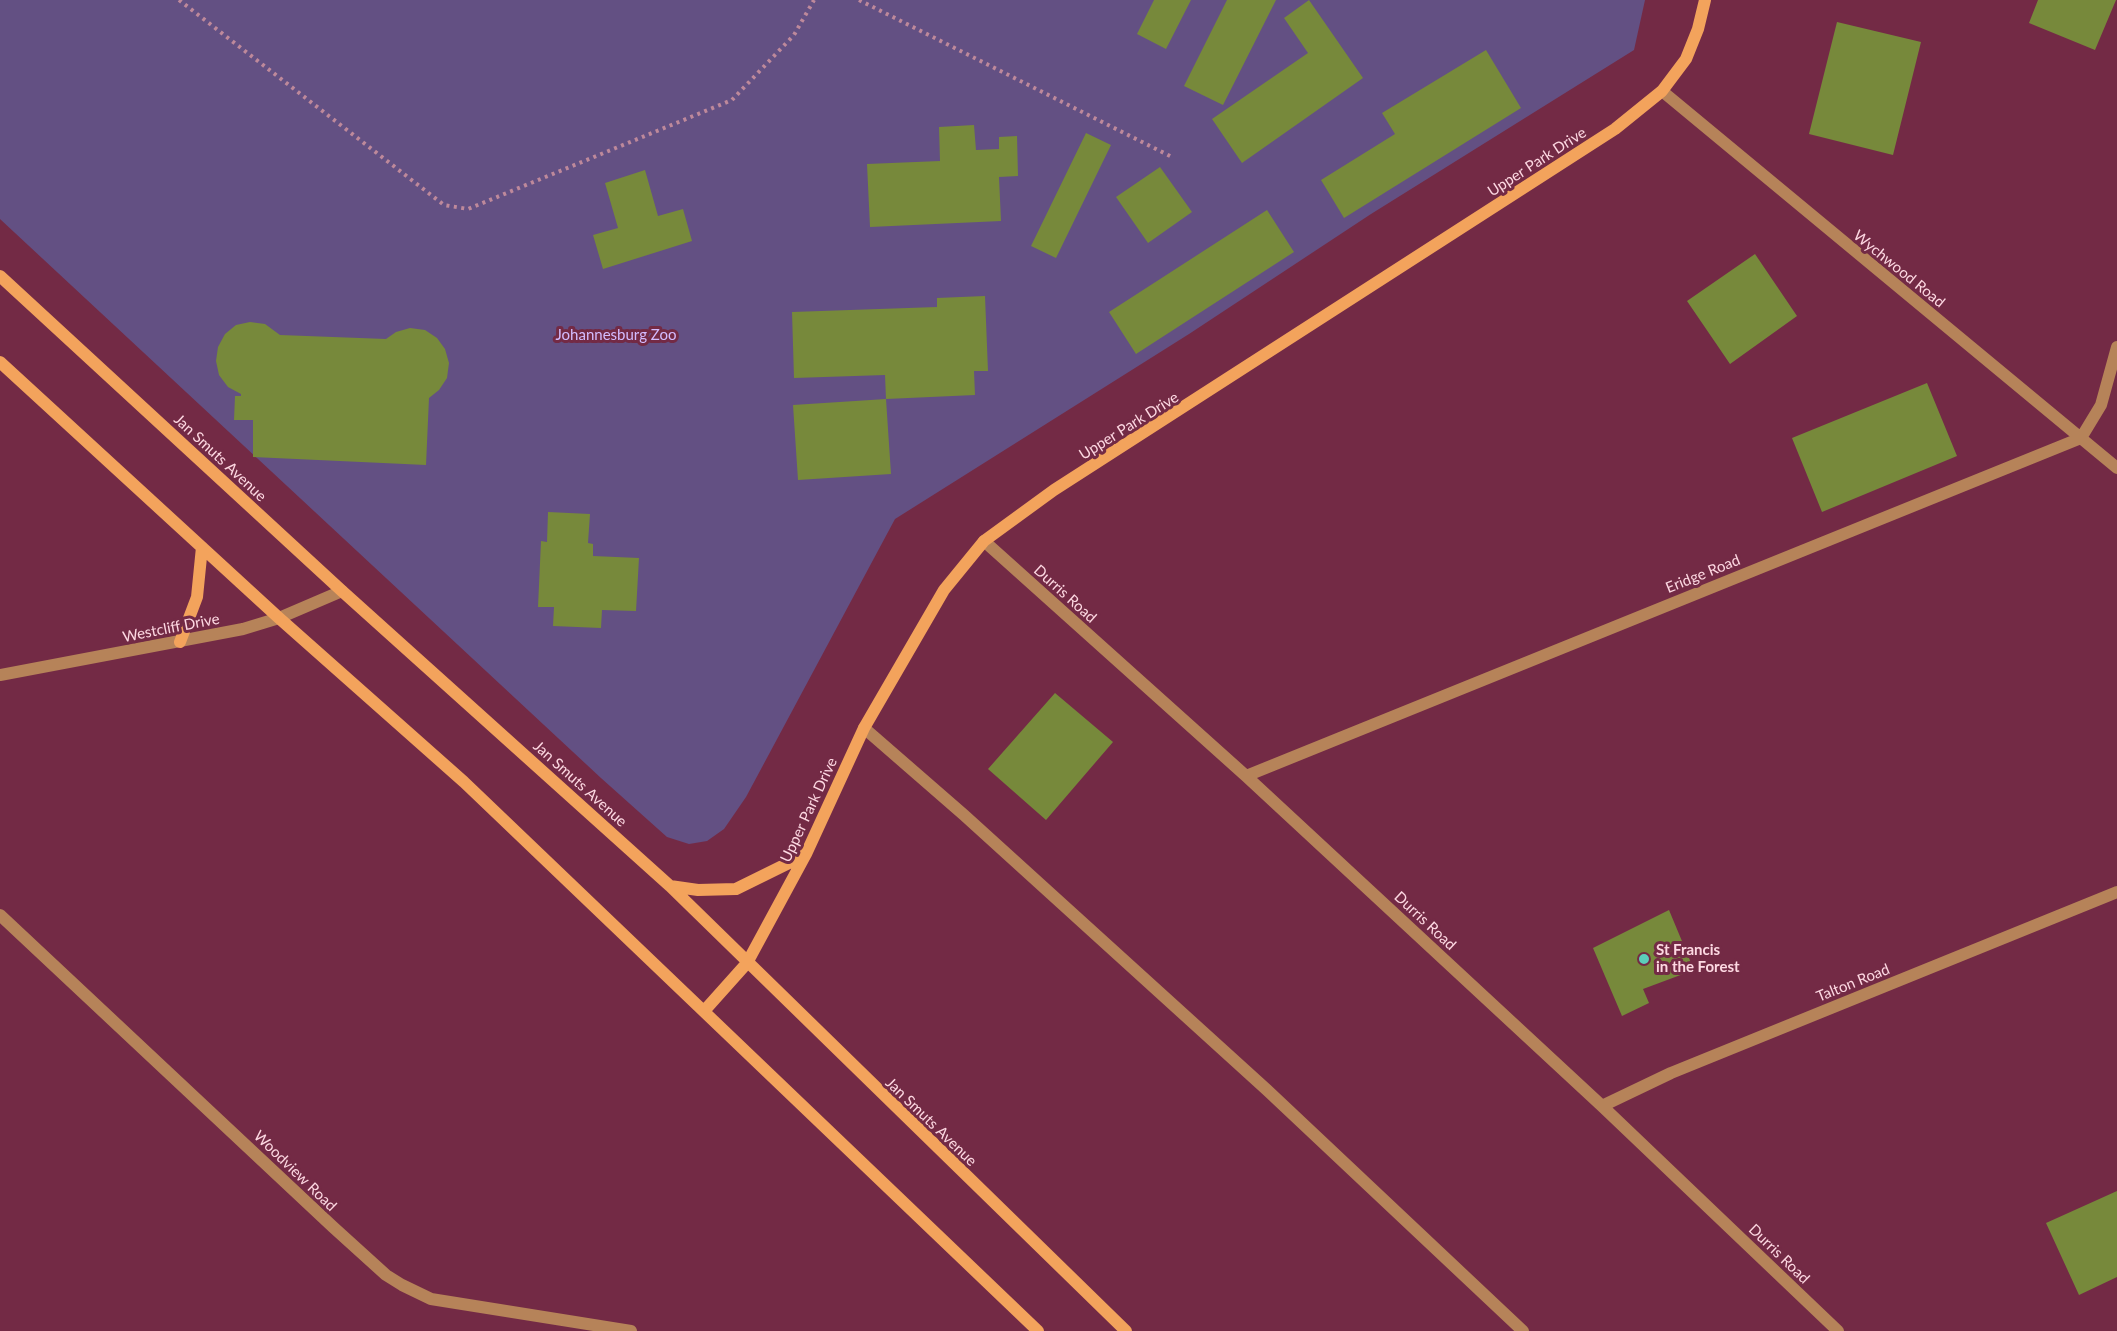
<!DOCTYPE html>
<html>
<head>
<meta charset="utf-8">
<style>
	body { margin:0 }
	canvas { display:block; background:#732a45 }
</style>
</head>
<body>
<canvas width="2117" height="1331"></canvas>
<script>
const g = document.querySelector('canvas').getContext('2d');
g.lineJoin = 'round';
function fillPath(path, color) { g.fillStyle = color; g.fill(path, 'evenodd'); }
const toPath = rows => new Path2D(rows.map(r => 'M' + r).join(''));
function strokePath(path, color, width, dash) { g.strokeStyle = color; g.lineWidth = width; g.lineCap = dash ? 'butt' : 'round'; g.setLineDash(dash || []); g.stroke(path); }
function label(font, color, halo, rows, align = 'center') {
  g.font = font + ' Lato,sans-serif'; g.lineWidth = 6; g.setLineDash([]); g.textBaseline = 'middle'; g.strokeStyle = halo; g.fillStyle = color; for (const [text, x, y, turn = 0] of rows) {
    g.save(); g.translate(x, y); g.rotate((+turn || 0) * Math.PI / 180); g.textAlign = isNaN(turn) ? turn : align; if (halo) g.strokeText(text, 0, 0); g.fillText(text, 0, 0); g.restore();
  }
}
fillPath(toPath([
	[0,0,1645,0,1634,50,1371,214,1189,334,895,519,746,797,724,829,707,841,689,844,667,837,601,778,0,219]
]), '#635083');
fillPath(toPath([
	[1154,0,1191,0,1166,49,1137,34],
	[1227,0,1276,0,1223,105,1184,86],
	[1309,0,1363,78,1242,163,1212,119,1308,53,1284,18],
	[2038,0,2116,0,2095,50,2029,23],
	[1837,22,1921,42,1893,155,1809,134],
	[1486,50,1521,108,1344,218,1321,180,1395,134,1382,113],
	[974,125,976,150,999,149,999,137,1017,136,1018,176,999,177,1001,221,870,227,867,164,940,161,939,127],
	[1086,133,1111,145,1056,258,1031,246],
	[1160,167,1192,212,1148,243,1116,197],
	[645,170,658,216,683,209,692,241,603,269,593,235,618,228,605,183],
	[1267,210,1294,252,1136,354,1109,312],
	[1755,254,1797,316,1730,364,1687,301],
	[985,296,988,371,974,371,975,395,886,399,891,474,798,480,793,405,886,399,885,375,794,378,792,312,937,307,937,298],
	[250,322,265,324,280,335,386,339,396,332,410,328,425,330,437,338,445,349,449,363,447,378,439,390,429,398,426,465,253,457,253,420,234,420,235,396,241,396,241,394,228,387,219,375,216,361,218,347,225,334,236,325],
	[1927,383,1957,456,1822,512,1792,438],
	[548,512,590,514,588,543,593,544,593,556,639,558,636,611,602,610,601,628,553,626,554,607,538,607,541,541,547,542],
	[1055,693,1113,742,1046,820,988,769],
	[1669,910,1694,970,1643,989,1649,1003,1622,1016,1593,948],
	[2117,1191,2117,1277,2079,1295,2046,1223]
]), '#77893b');
strokePath(toPath([
	[179,0,444,205,468,209,732,100,794,35,814,0],
	[859,0,1174,158]
]), '#be899b', 4, [3, 4.5]);
strokePath(toPath([
	[1662,91,2117,468],
	[984,541,1246,776,1602,1106,1838,1331],
	[864,728,964,815,1267,1090,1523,1331],
	[1246,776,2081,438,2101,405,2117,347],
	[0,915,333,1227,386,1275,402,1285,431,1299,631,1331],
	[1602,1106,1671,1073,2117,892]
]), '#b68359', 12);
strokePath(toPath([
	[0,675,243,629,279,618,342,591]
]), '#b68359', 12);
strokePath(toPath([
	[0,276,342,591,670,886,1126,1331],
	[0,362,279,618,464,782,1038,1331],
	[180,642,197,597,202,547],
	[670,886,698,890,736,889,805,855],
	[705,1010,747,963,806,854,864,728,944,590,984,541,1054,490,1615,129,1662,91,1686,59,1698,29,1705,0]
]), '#f3a35c', 12);
for (const [x, y, r, color] of [
	[1644,959,6,"#5ccebb"]
]) { const dot = new Path2D(); dot.arc(x, y, r, 0, 2 * Math.PI); g.fillStyle = color; g.fill(dot); strokePath(dot, '#732a45', 2); }
label('15px', '#fdd8e2', '#732a45', [
	["Upper Park Drive",1537,162,-33],
	["Wychwood Road",1899,269,39],
	["Upper Park Drive",1129,426,-32],
	["Jan Smuts Avenue",220,458,43],
	["Eridge Road",1703,574,-22],
	["Durris Road",1065,594,42],
	["Westcliff Drive",171,628,-11],
	["Jan Smuts Avenue",580,784,42],
	["Upper Park Drive",809,810,-65],
	["Durris Road",1425,921,43],
	["Talton Road",1853,983,-22],
	["Jan Smuts Avenue",931,1122,44],
	["Woodview Road",295,1171,44],
	["Durris Road",1779,1254,44]
]);
label('15px', '#d3bbfe', '#732a45', [
	["Johannesburg Zoo",616,335]
]);
label('bold 15px', '#fdd8e2', '#732a45', [
	["St Francis",1656,950],
	["in the Forest",1656,967]
], 'left');
</script>
</body>
</html>
